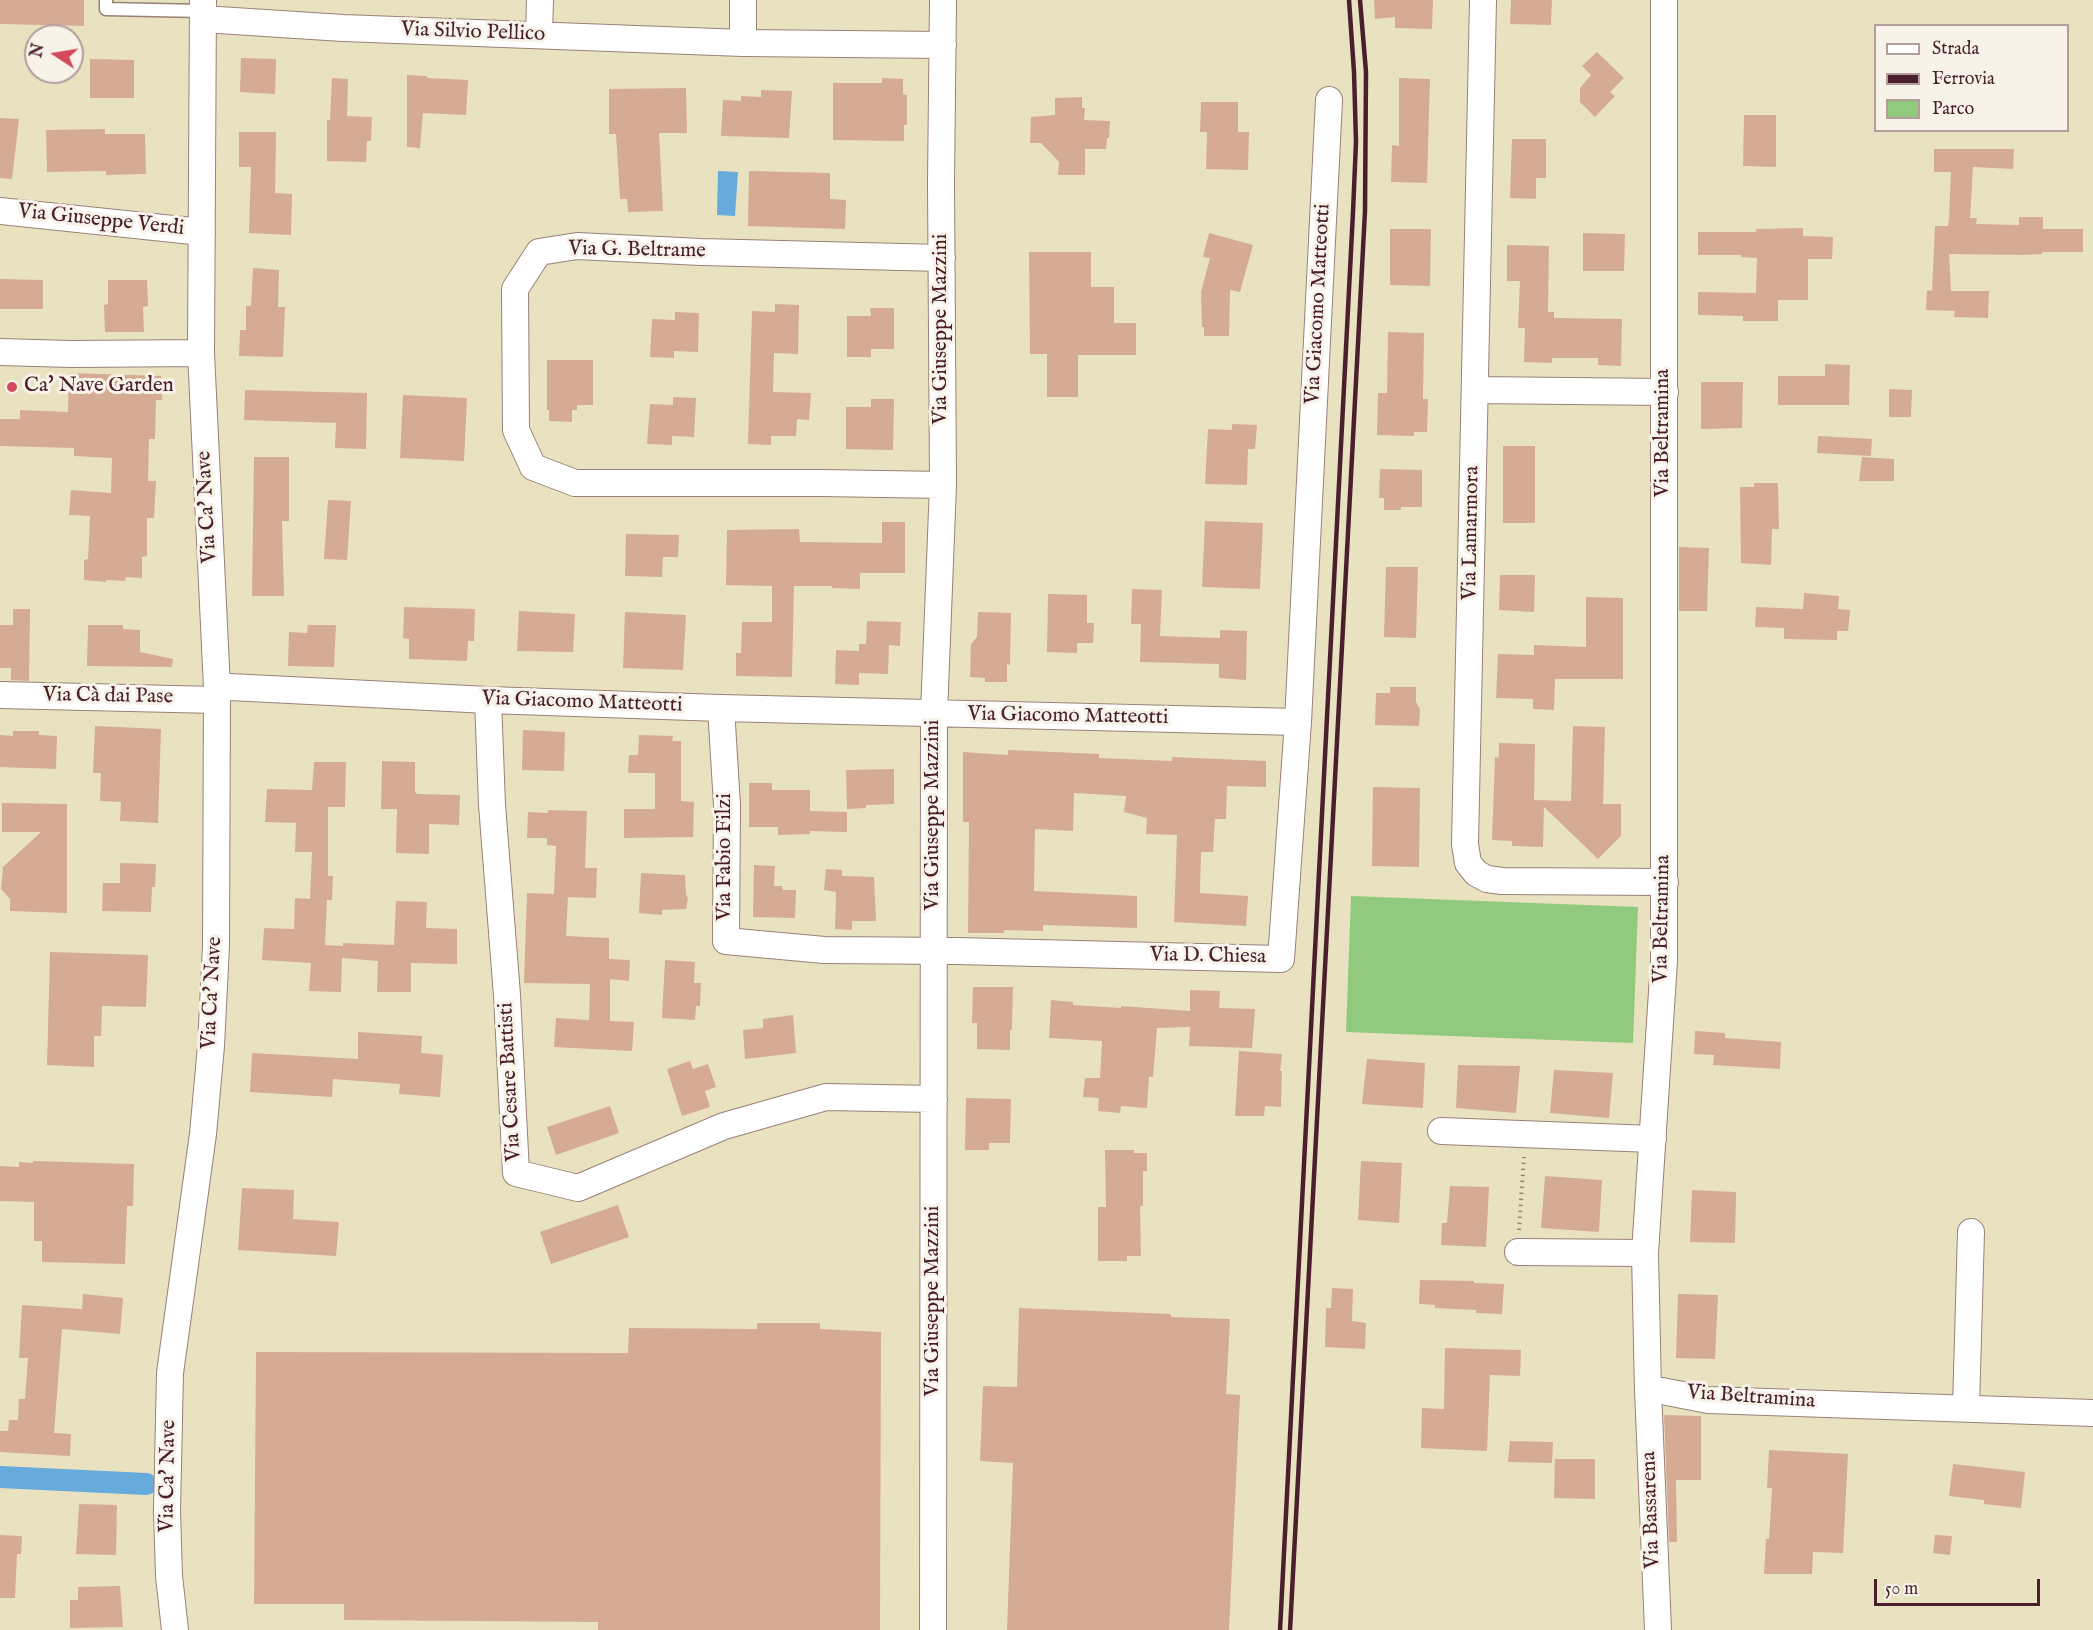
<!DOCTYPE html>
<html>
<head>
<meta charset="utf-8">
<style>
	body { margin:0 }
	#map { position:relative; width:2093px; height:1630px; overflow:hidden; background:#e9e2c0; font-family:"IM FELL English",serif }
	canvas { display:block }
	.legend { position:absolute; left:1874px; top:24px; width:195px; height:108px; box-sizing:border-box; background:#f7f3e8; border:2px solid #b29e9c; margin:0; padding:8px 10px; list-style:none; font-size:18px; color:#4a1f2b }
	.legend li { display:flex; align-items:center; gap:12px; height:30px }
	.legend b { width:30px; border:2px solid #b29e9c }
	.north { position:absolute; left:24px; top:24px; width:60px; height:60px; box-sizing:border-box; background:#f7f3e8; border:2px solid #b29e9c; border-radius:50%; rotate:282deg; font-size:16px; font-weight:700; line-height:24px; text-align:center; color:#4a1f2b }
	.north::after { content:''; display:block; margin:auto; width:21px; height:27px; background:#d1495b; clip-path:polygon(50% 0,100% 100%,50% 72%,0 100%) }
	.scale { position:absolute; left:1874px; top:1579px; width:166px; height:27px; box-sizing:border-box; border:3px solid #4a1f2b; border-top:0; padding-left:8px; font-size:18px; line-height:21px; white-space:nowrap; color:#4a1f2b; -webkit-text-stroke:4px #f7f3e8; paint-order:stroke }
</style>
</head>
<body>
<div id="map">
<canvas width="2093" height="1630"></canvas>
<ul class="legend">
<li><b style="height:8px;background:#fff"></b>Strada</li>
<li><b style="height:8px;background:#4a1f2b"></b>Ferrovia</li>
<li><b style="height:16px;background:#91ca7e"></b>Parco</li>
</ul>
<div class="north">N</div>
<div class="scale">50 m</div>
</div>
<script>
const g = document.querySelector('canvas').getContext('2d');
g.lineJoin = 'round';
function fillPath(path, color) { g.fillStyle = color; g.fill(path, 'evenodd'); }
const toPath = rows => new Path2D(rows.map(r => 'M' + r).join(''));
function strokePath(path, color, width, dash) { g.strokeStyle = color; g.lineWidth = width; g.lineCap = dash ? 'butt' : 'round'; g.setLineDash(dash || []); g.stroke(path); }
function label(font, color, halo, rows, align = 'center') {
  g.font = font + ' "IM FELL English",serif'; g.lineWidth = 6; g.setLineDash([]); g.textBaseline = 'middle'; g.strokeStyle = halo; g.fillStyle = color; for (const [text, x, y, turn = 0] of rows) {
    g.save(); g.translate(x, y); g.rotate((+turn || 0) * Math.PI / 180); g.textAlign = isNaN(turn) ? turn : align; if (halo) g.strokeText(text, 0, 0); g.fillText(text, 0, 0); g.restore();
  }
}
fillPath(toPath([
	[1351,896,1638,907,1633,1043,1346,1032]
]), '#91ca7e');
fillPath(toPath([
	[718,171,738,172,735,216,717,215]
]), '#66abdb');
strokePath(toPath([
	[0,1477,146,1484]
]), '#66abdb', 22);
fillPath(toPath([
	[0,0,84,0,84,26,0,24],
	[1374,0,1433,0,1432,29,1395,28,1395,17,1375,19],
	[1511,0,1552,0,1551,25,1510,24],
	[1597,52,1624,78,1610,92,1615,96,1595,117,1580,102,1580,88,1591,75,1582,66],
	[241,58,276,59,275,94,240,92],
	[90,59,134,60,134,98,90,98],
	[407,75,427,76,427,78,468,80,466,115,423,113,420,148,407,147],
	[332,78,348,79,347,116,372,117,371,141,367,141,366,162,327,161,327,120,330,120],
	[882,78,903,79,903,94,907,95,907,125,904,125,904,141,833,140,833,83,882,83],
	[1399,78,1430,79,1427,183,1391,182,1392,145,1399,146],
	[686,88,687,133,659,133,663,211,628,212,627,199,620,199,616,134,609,134,609,89],
	[761,90,792,91,789,138,721,136,723,100,741,101,741,96,761,97],
	[1082,97,1082,108,1085,108,1084,120,1110,121,1109,138,1107,138,1106,149,1085,149,1085,175,1058,175,1059,162,1041,143,1030,143,1031,117,1055,115,1055,98],
	[1201,102,1238,102,1238,132,1249,132,1248,170,1206,169,1207,132,1200,132],
	[1744,115,1776,115,1776,167,1743,166],
	[0,118,19,119,12,179,0,178],
	[105,129,105,134,145,134,146,174,106,175,106,171,47,172,46,130],
	[239,132,276,132,275,193,292,194,291,235,249,233,251,167,239,167],
	[1512,139,1546,139,1546,178,1536,178,1536,199,1510,198],
	[1934,149,2014,149,2013,169,1973,167,1970,218,1977,218,1976,224,2019,225,2019,217,2043,217,2043,229,2083,229,2083,252,2042,252,2042,254,2023,255,1949,254,1951,291,1989,291,1988,318,1954,317,1955,311,1926,310,1927,290,1932,291,1935,226,1948,226,1949,218,1951,172,1934,172],
	[749,171,830,173,830,199,846,200,845,229,748,226],
	[1803,228,1803,236,1833,237,1832,259,1808,259,1808,300,1778,300,1778,321,1743,321,1743,316,1698,315,1698,292,1756,293,1757,258,1741,257,1741,255,1698,255,1698,232,1756,232,1756,229],
	[1390,229,1431,229,1430,286,1390,285],
	[1209,233,1253,245,1240,292,1230,290,1229,336,1204,336,1204,327,1202,327,1201,292,1210,258,1203,257],
	[1583,233,1625,234,1624,271,1583,271],
	[1507,245,1549,246,1548,312,1554,312,1554,318,1622,319,1621,366,1598,365,1598,358,1552,358,1552,363,1524,362,1525,328,1518,328,1520,281,1507,281],
	[1029,252,1091,252,1091,287,1114,287,1114,323,1136,323,1136,355,1078,355,1078,397,1047,397,1047,354,1030,354],
	[253,268,279,270,278,307,285,307,283,357,239,356,240,330,246,330,246,306,251,306],
	[0,279,43,280,43,309,0,309],
	[108,280,147,280,148,306,143,307,144,332,105,332,104,305,108,304],
	[775,304,799,305,798,354,774,353,773,392,811,393,809,420,797,419,796,436,771,436,771,445,748,444,752,311,775,312],
	[870,308,894,308,894,349,871,349,871,357,847,357,847,316,871,316],
	[675,312,699,313,698,352,674,351,674,358,650,357,652,319,675,320],
	[1388,332,1424,333,1423,399,1428,399,1427,432,1414,432,1414,436,1377,435,1378,393,1387,393],
	[547,360,593,360,593,405,577,405,577,410,572,410,572,422,549,421,549,410,547,410],
	[1825,364,1850,365,1849,405,1778,405,1778,376,1825,376],
	[69,373,161,376,162,400,156,400,155,439,149,439,148,481,156,481,154,518,147,518,147,556,142,557,142,578,126,577,125,581,106,580,106,582,84,580,84,560,88,559,90,516,69,515,71,490,111,493,112,458,74,456,74,448,0,446,0,419,20,419,20,410,68,412],
	[1701,382,1743,382,1742,428,1701,429],
	[1889,389,1912,390,1911,417,1889,417],
	[245,390,367,393,366,449,335,448,336,423,244,420],
	[403,395,467,398,464,461,400,458],
	[673,397,696,398,694,437,672,436,672,445,647,444,650,404,673,405],
	[871,399,894,399,893,450,846,449,846,407,871,407],
	[1232,424,1257,425,1255,449,1248,449,1247,485,1205,484,1208,429,1232,430],
	[1818,436,1872,439,1871,456,1817,453],
	[1503,446,1535,446,1535,523,1503,523],
	[254,457,289,457,289,521,282,521,284,596,252,596],
	[1862,457,1894,459,1894,481,1859,481],
	[1380,469,1422,470,1422,507,1401,507,1401,510,1384,510,1384,498,1379,498],
	[1754,483,1778,483,1779,529,1772,529,1771,565,1741,563,1740,487,1754,487],
	[328,500,351,501,347,560,324,559],
	[1205,521,1263,523,1260,589,1202,587],
	[882,522,905,522,905,573,860,573,860,589,832,588,832,586,794,586,792,677,736,676,736,653,741,653,742,622,772,622,772,586,726,585,727,530,799,529,800,542,882,543],
	[626,534,679,535,678,557,663,557,662,577,625,576],
	[1679,547,1709,548,1707,611,1679,611],
	[1386,567,1418,567,1416,638,1384,637],
	[1500,575,1535,575,1534,612,1499,610],
	[1132,589,1162,590,1160,636,1220,638,1220,630,1247,631,1246,680,1219,678,1219,664,1140,662,1141,624,1131,624],
	[1804,593,1839,596,1838,609,1850,610,1848,631,1837,631,1837,640,1784,639,1784,628,1755,627,1756,607,1803,609],
	[1048,594,1087,595,1087,623,1094,623,1093,643,1077,643,1077,653,1047,652],
	[1586,597,1623,598,1623,679,1555,679,1554,710,1533,709,1533,699,1496,698,1498,654,1534,655,1534,645,1586,647],
	[404,607,475,609,474,641,468,641,467,661,409,659,409,639,403,638],
	[13,609,30,609,29,681,11,680,11,668,0,668,0,625,13,625],
	[519,611,575,614,573,652,517,651],
	[625,612,686,615,683,670,623,668],
	[978,612,1011,613,1010,665,1007,664,1007,682,985,682,985,678,970,677,971,644,977,637],
	[867,621,901,622,900,646,889,645,888,674,859,673,859,685,835,684,836,650,859,651,859,644,866,644],
	[88,625,123,625,123,629,140,630,140,652,173,659,172,667,87,666],
	[308,625,336,625,334,667,288,666,289,632,307,633],
	[1390,687,1416,687,1416,702,1420,709,1419,726,1375,725,1376,693,1390,693],
	[95,726,161,729,158,823,120,821,121,802,100,801,101,773,93,773],
	[1573,726,1605,727,1603,804,1621,804,1621,836,1598,859,1544,807,1543,847,1512,846,1512,841,1492,840,1495,757,1499,758,1499,743,1535,744,1534,800,1571,801],
	[523,730,565,732,564,771,522,770],
	[13,731,39,731,39,735,57,736,56,769,0,767,0,735,13,736],
	[639,735,673,736,672,741,681,741,681,801,694,802,693,837,624,838,624,809,655,809,655,773,628,773,629,755,638,755],
	[1008,750,1099,754,1099,758,1172,761,1172,757,1266,761,1266,787,1227,786,1226,819,1215,819,1213,852,1201,852,1200,893,1248,896,1246,926,1174,922,1177,835,1146,834,1147,818,1124,812,1126,796,1074,793,1073,831,1035,829,1034,891,1137,896,1137,928,1043,925,1043,931,1004,930,1004,933,968,933,969,822,963,822,963,752,1008,755],
	[382,761,415,762,415,792,417,794,460,795,459,825,429,824,429,854,396,853,397,809,381,809],
	[314,762,346,762,345,807,328,807,328,876,333,876,332,900,327,900,325,945,343,946,343,943,394,945,396,901,427,902,426,928,457,929,457,964,411,963,411,992,377,992,378,961,342,958,341,992,309,991,311,963,262,960,264,928,294,929,295,898,310,899,312,852,295,852,296,823,265,822,267,789,312,790],
	[894,769,894,804,866,805,866,808,847,809,846,770],
	[749,783,772,783,772,790,810,790,810,811,847,812,847,832,810,831,810,834,778,835,778,827,749,827],
	[1373,787,1420,788,1419,867,1372,866],
	[2,803,67,804,67,913,10,911,10,899,1,889,3,867,41,832,2,832],
	[548,810,587,811,585,868,597,868,596,898,568,897,566,936,609,938,609,959,630,960,629,981,610,979,610,1021,634,1022,632,1051,554,1047,556,1018,589,1020,590,984,524,983,527,893,554,894,556,846,547,845,547,838,527,838,528,812,548,813],
	[120,863,156,864,155,887,152,887,151,912,102,911,103,883,120,883],
	[754,865,775,866,774,886,782,886,783,890,796,890,795,918,753,917],
	[826,869,842,870,842,876,874,877,876,921,852,921,852,930,835,929,836,892,824,890],
	[641,873,685,875,686,895,688,898,686,909,662,910,662,915,639,913],
	[50,952,148,955,146,1007,102,1006,101,1036,94,1036,94,1067,47,1065],
	[665,960,695,962,694,983,701,983,700,1006,696,1006,695,1020,662,1018],
	[973,987,1013,987,1012,1030,1010,1030,1010,1050,977,1049,977,1023,972,1023],
	[1190,990,1220,991,1219,1008,1255,1009,1252,1048,1189,1046,1190,1027,1157,1028,1153,1077,1149,1077,1147,1108,1121,1106,1120,1113,1098,1111,1099,1098,1083,1097,1085,1078,1100,1078,1102,1041,1049,1038,1051,1000,1073,1002,1073,1005,1121,1008,1121,1006,1190,1011],
	[793,1015,796,1053,745,1059,743,1030,763,1028,763,1019],
	[1695,1031,1725,1033,1725,1038,1781,1042,1780,1069,1713,1065,1714,1055,1694,1054],
	[358,1032,422,1036,421,1053,443,1055,440,1097,399,1094,400,1084,333,1079,332,1097,250,1092,252,1053,358,1059],
	[1239,1051,1282,1054,1280,1071,1282,1071,1281,1107,1265,1106,1264,1116,1235,1116],
	[1367,1059,1425,1063,1423,1108,1362,1104],
	[690,1061,693,1069,708,1064,716,1087,705,1091,710,1107,682,1116,667,1069],
	[1458,1065,1520,1066,1516,1113,1456,1108],
	[1554,1070,1613,1073,1609,1118,1550,1113],
	[966,1098,1011,1099,1010,1143,989,1143,989,1150,965,1150],
	[610,1106,619,1133,556,1155,547,1127],
	[1105,1150,1134,1150,1134,1153,1147,1153,1147,1171,1143,1171,1143,1206,1140,1206,1141,1256,1127,1256,1127,1261,1098,1261,1098,1207,1106,1207],
	[33,1161,134,1164,133,1206,127,1206,125,1264,42,1262,42,1241,34,1241,34,1202,0,1201,0,1166,19,1167,19,1162,33,1163],
	[1361,1161,1402,1163,1399,1223,1358,1220],
	[1545,1176,1602,1180,1599,1232,1541,1228],
	[1450,1186,1489,1187,1486,1247,1441,1245,1442,1223,1447,1223],
	[242,1188,294,1190,293,1219,339,1222,336,1256,238,1250],
	[1692,1190,1736,1192,1735,1243,1690,1242],
	[618,1205,629,1237,551,1264,540,1232],
	[1420,1280,1474,1281,1474,1283,1504,1284,1502,1314,1476,1313,1476,1310,1435,1308,1435,1305,1419,1304],
	[1332,1288,1353,1289,1352,1321,1366,1323,1365,1349,1325,1347,1326,1308,1331,1308],
	[83,1294,123,1298,120,1334,62,1329,54,1433,71,1434,70,1456,0,1452,0,1431,8,1431,9,1420,18,1420,19,1399,25,1399,28,1358,19,1358,22,1305,82,1309],
	[1678,1294,1718,1295,1715,1359,1676,1358],
	[1019,1308,1171,1314,1171,1317,1230,1319,1226,1394,1240,1395,1229,1630,1007,1630,1013,1463,980,1461,983,1386,1017,1387],
	[757,1323,820,1323,820,1329,881,1332,880,1630,598,1630,598,1622,344,1620,344,1604,254,1604,256,1352,628,1353,629,1328,757,1329],
	[1445,1348,1521,1350,1520,1376,1490,1375,1487,1451,1421,1448,1422,1408,1444,1409],
	[1664,1415,1701,1416,1701,1480,1676,1480,1677,1542,1669,1542],
	[1510,1441,1553,1442,1552,1463,1508,1462],
	[1769,1450,1848,1454,1843,1553,1813,1552,1812,1574,1764,1574,1766,1539,1769,1539,1772,1488,1767,1488],
	[1555,1459,1595,1459,1595,1499,1554,1498],
	[1953,1464,2025,1472,2021,1508,1984,1504,1984,1500,1949,1496],
	[79,1504,117,1505,116,1555,76,1554],
	[0,1535,22,1536,21,1554,17,1554,15,1598,0,1598],
	[1935,1535,1952,1536,1950,1555,1933,1553],
	[120,1586,123,1627,70,1628,70,1600,78,1600,78,1587]
]), '#d6ab94');
const lane = toPath([
	[106,0,106,9,203,11]
]);
const street = toPath([
	[743,0,743,43],
	[1483,0,1465,844,1468,863,1476,873,1487,879,1502,881,1665,882],
	[203,19,343,28,743,43,943,45],
	[539,35,540,0],
	[0,211,202,232],
	[942,258,701,252,577,246,539,252,515,289,516,430,533,467,575,483,821,483,943,485],
	[0,352,71,354,201,353],
	[1475,390,1665,392],
	[217,688,230,687,488,700,721,708,1298,722,1329,100],
	[0,695,216,700],
	[488,700,492,805,507,995,516,1173,578,1188,724,1126,826,1097,934,1099],
	[721,708,727,805,726,941,824,950,956,951,1281,959,1298,722],
	[1441,1131,1653,1139],
	[1518,1252,1645,1253],
	[1648,1390,1662,1391,1708,1400,2093,1413],
	[1966,1408,1971,1232],
	[175,1630,169,1576,167,1511,170,1373,203,1134,211,1046,216,946,217,688,201,353,203,0],
	[933,1630,934,714,943,485,941,183,943,0],
	[1658,1630,1648,1390,1645,1253,1664,961,1664,0]
]);
strokePath(lane, '#9a8076', 15);
strokePath(street, '#9a8076', 28);
strokePath(toPath([
	[1519,1230,1524,1157]
]), '#9a8076', 4, [1.5, 4.5]);
strokePath(lane, '#fff', 12);
strokePath(street, '#fff', 26);
strokePath(toPath([
	[1280,1630,1353,212,1356,142,1354,72,1349,0],
	[1290,1630,1365,211,1366,72,1360,0]
]), '#4a1f2b', 4.5);
for (const [x, y, r, color] of [
	[12,387,6,"#d1495b"]
]) { const dot = new Path2D(); dot.arc(x, y, r, 0, 2 * Math.PI); g.fillStyle = color; g.fill(dot); strokePath(dot, '#f7f3e8', 2); }
label('21px', '#4a1f2b', '#f7f3e8', [
	["Via Silvio Pellico",473,33,2],
	["Via Giuseppe Verdi",101,221,6],
	["Via G. Beltrame",637,251,1],
	["Via Giacomo Matteotti",1319,304,-87],
	["Via Giuseppe Mazzini",942,329,-90],
	["Via Beltramina",1664,433,-90],
	["Via Ca' Nave",208,507,-93],
	["Via Lamarmora",1472,533,-89],
	["Via Cà dai Pase",108,697,1],
	["Via Giacomo Matteotti",582,703,2],
	["Via Giacomo Matteotti",1068,717,1],
	["Via Giuseppe Mazzini",934,815,-90],
	["Via Fabio Filzi",726,857,-90],
	["Via Beltramina",1663,919,-89],
	["Via D. Chiesa",1208,957,1],
	["Via Ca' Nave",213,993,-87],
	["Via Cesare Battisti",511,1082,-93],
	["Via Giuseppe Mazzini",934,1301,-90],
	["Via Beltramina",1751,1398,4],
	["Via Ca' Nave",169,1476,-89],
	["Via Bassarena",1652,1510,-92]
]);
label('21px', '#4a1f2b', '#f7f3e8', [
	["Ca' Nave Garden",24,387]
], 'left');
</script>
</body>
</html>
